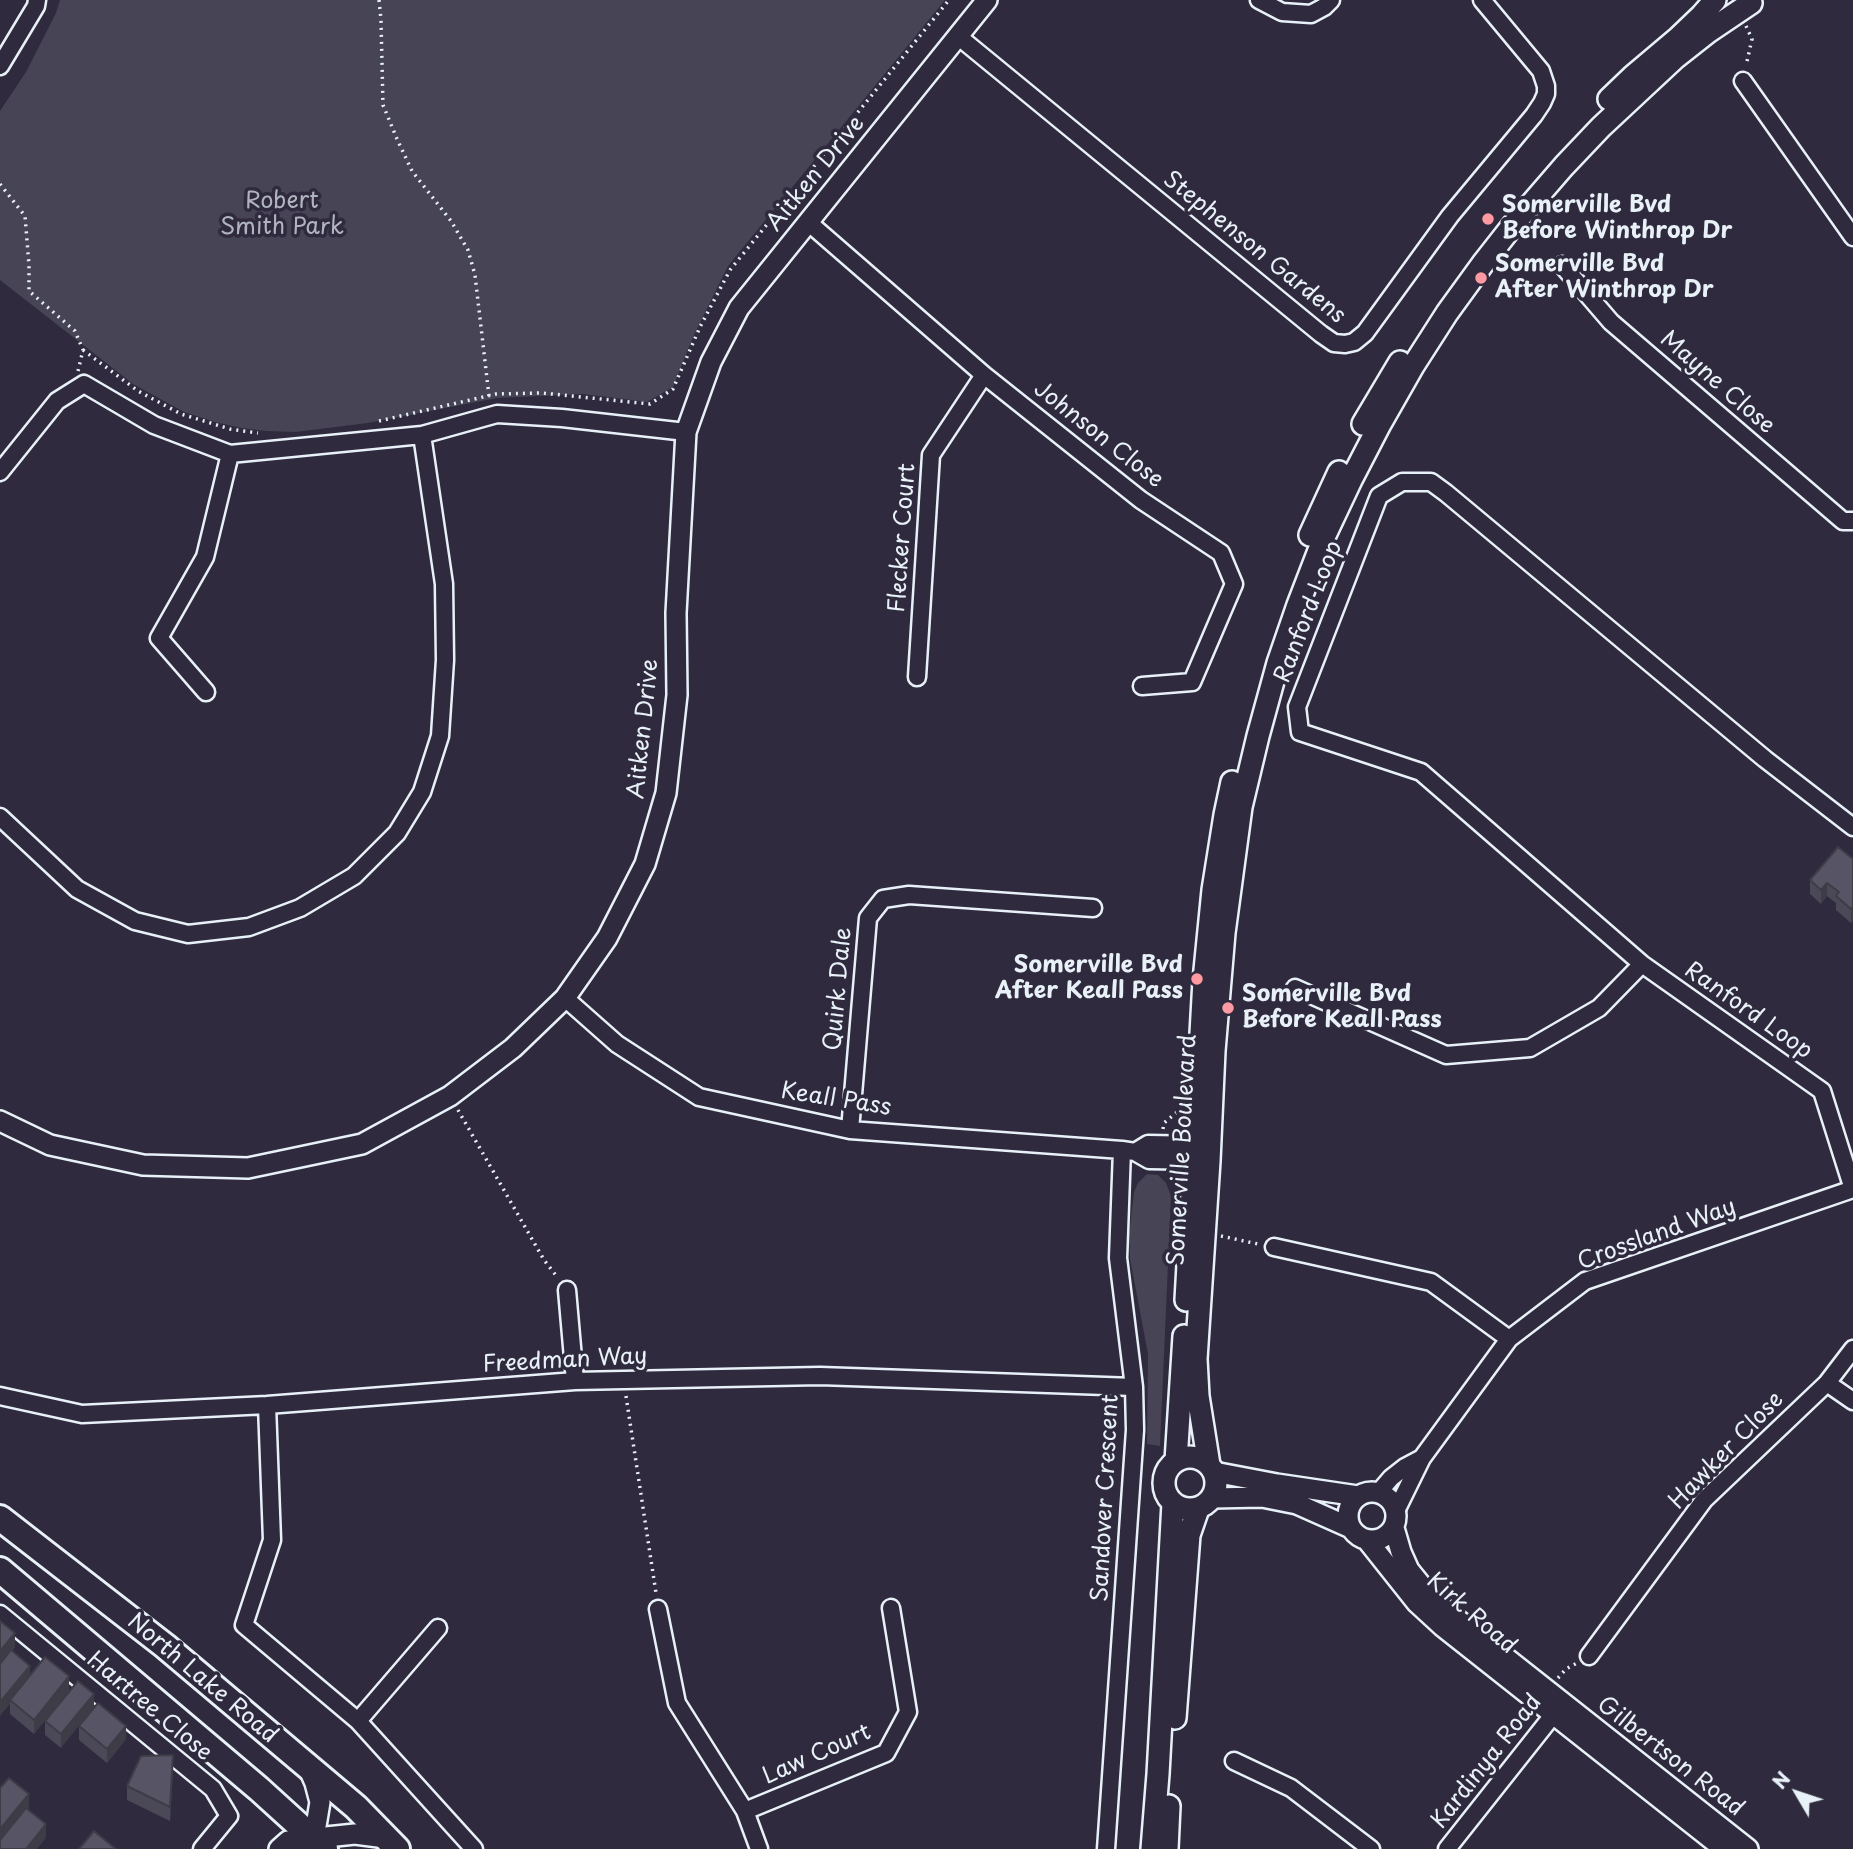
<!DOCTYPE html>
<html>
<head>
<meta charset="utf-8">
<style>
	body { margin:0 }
	#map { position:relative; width:1853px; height:1849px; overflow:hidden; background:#2f2a3d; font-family:"Playpen Sans",sans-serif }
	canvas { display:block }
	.north { position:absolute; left:1762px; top:1758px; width:70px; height:70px; -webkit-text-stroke:5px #2f2a3d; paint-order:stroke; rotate:309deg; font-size:19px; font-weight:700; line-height:28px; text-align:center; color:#e8f1f8 }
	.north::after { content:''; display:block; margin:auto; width:24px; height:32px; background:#e8f1f8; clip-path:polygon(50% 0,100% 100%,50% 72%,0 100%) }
</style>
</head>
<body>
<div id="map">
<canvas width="1853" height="1849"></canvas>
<div class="north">N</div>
</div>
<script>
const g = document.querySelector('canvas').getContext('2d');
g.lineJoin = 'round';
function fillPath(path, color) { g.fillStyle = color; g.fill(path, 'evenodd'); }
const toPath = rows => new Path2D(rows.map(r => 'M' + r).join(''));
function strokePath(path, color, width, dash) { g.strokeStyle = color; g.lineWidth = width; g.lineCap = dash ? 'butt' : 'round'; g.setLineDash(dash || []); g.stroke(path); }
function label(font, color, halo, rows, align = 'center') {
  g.font = font + ' "Playpen Sans",sans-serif'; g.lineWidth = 7; g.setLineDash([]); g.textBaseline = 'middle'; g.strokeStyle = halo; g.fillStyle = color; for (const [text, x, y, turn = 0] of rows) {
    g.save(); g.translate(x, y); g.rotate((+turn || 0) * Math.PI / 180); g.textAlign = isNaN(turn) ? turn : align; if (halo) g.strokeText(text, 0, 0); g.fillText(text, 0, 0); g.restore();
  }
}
fillPath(toPath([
	[60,0,945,0,728,266,693,337,673,387,647,402,583,394,497,398,368,423,296,432,266,431,241,428,215,422,184,412,133,384,0,280,0,111,26,72,56,13],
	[1147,1174,1158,1175,1166,1183,1171,1196,1160,1446,1147,1444,1148,1354,1130,1259,1129,1234,1134,1192,1138,1183]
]), '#464455');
const minor = toPath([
	[1259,0,1282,12,1311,14,1324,7,1331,0],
	[959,37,1321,334,1334,343,1345,344,1354,342,1365,333,1450,216,1534,115,1542,103,1546,94,1546,86,1541,71,1482,0],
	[0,66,36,6,37,0],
	[1743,81,1853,237],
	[808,222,984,375,1141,500,1221,553,1234,584,1192,682,1142,686],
	[1562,265,1611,322,1843,521,1853,521],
	[0,472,57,401,84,384,154,425,230,454,422,435,497,414,562,418,686,432],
	[917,677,931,455,984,375],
	[206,692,159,638,205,557,230,454],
	[0,817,77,889,135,921,188,934,249,927,300,908,354,876,397,833,422,792,440,736,445,660,444,584,422,435],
	[1853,827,1765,759,1446,493,1431,482,1402,482,1379,496,1297,707,1300,732,1421,772,1642,964,1822,1091,1853,1189],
	[1295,988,1446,1055,1530,1048,1599,1008,1642,964],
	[565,998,617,1044,699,1097,850,1130,1122,1150,1135,1152,1149,1160,1205,1161],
	[850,1130,868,918,883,899,909,895,1093,908],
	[1135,1152,1148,1144,1204,1145],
	[1274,1247,1431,1282,1509,1339],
	[567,1290,575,1381],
	[1827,1383,1853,1401],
	[0,1396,82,1414,267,1405,575,1381,820,1376,1134,1387],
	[267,1405,272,1540,244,1625,358,1721,474,1849],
	[1379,1492,1391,1478,1405,1467,1422,1458],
	[1396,1511,1422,1458,1509,1339,1585,1281,1853,1189],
	[658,1609,677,1703,745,1811,759,1849],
	[0,1614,213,1789,229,1816,202,1849],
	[1589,1656,1704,1500,1827,1383,1853,1349],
	[358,1721,438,1628],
	[1234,1761,1291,1788,1371,1849],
	[745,1811,886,1753,908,1712,891,1608],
	[1106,1849,1135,1430,1134,1387,1118,1258,1122,1150],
	[1447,1849,1561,1705]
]);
const tertiary = toPath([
	[0,1121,50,1145,143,1165,248,1168,362,1144,450,1096,513,1048,565,998,607,938,645,864,666,793,677,695,676,613,686,432,711,362,739,308,987,0],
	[1214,1472,1277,1484,1358,1496],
	'1348 1516a24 24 0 1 1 48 0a24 24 0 1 1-48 0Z',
	[1212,1498,1262,1497,1297,1504,1351,1528],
	[1394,1528,1401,1552,1409,1570,1434,1601,1748,1849],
	[1367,1540,1417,1603,1442,1626,1724,1849],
	[308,1767,315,1783,320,1802,314,1838,309,1849],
	[279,1849,288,1841,355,1834,386,1838]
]);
const secondary = toPath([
	[1609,99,1633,76,1678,38,1702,15,1715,0],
	[1363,424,1400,362],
	[1310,535,1339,472],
	[1186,1300,1204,980,1213,890,1225,815,1232,782],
	'1164 1483a26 26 0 1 1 52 0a26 26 0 1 1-52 0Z',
	[1176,1461,1184,1336],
	[1209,1465,1198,1396,1196,1359,1209,1161,1214,1051,1224,933,1241,807,1258,736,1278,663,1298,605,1325,535,1351,480,1380,424,1413,366,1447,313,1484,262,1513,225,1564,166,1601,127,1675,58,1708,32,1751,3],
	[1175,1718,1189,1535,1198,1509],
	[1152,1849,1158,1774,1173,1503],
	[1167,1849,1169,1806]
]);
const primary = toPath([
	[0,1518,165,1646,356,1807,397,1849],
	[0,1570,259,1789,325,1849]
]);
strokePath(minor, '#e8f1f8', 21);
strokePath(tertiary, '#e8f1f8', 24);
strokePath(secondary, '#e8f1f8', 26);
strokePath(primary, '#e8f1f8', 30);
strokePath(toPath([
	[379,0,381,20,383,105,397,139,412,171,451,221,468,250,475,275,489,396],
	[1746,26,1752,39,1746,66],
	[0,184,25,216,29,265,29,291,75,331,83,350,78,371],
	[83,350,138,391,181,414,230,429,258,433],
	[379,421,496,394,542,393,650,404,673,389,700,327,730,270,949,0],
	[458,1110,544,1260,558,1278],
	[1163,1129,1164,1123,1177,1112],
	[1221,1236,1258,1244],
	[626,1396,656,1593],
	[1558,1678,1566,1669,1577,1663]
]), '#e8f1f8', 3.5, [2, 5]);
strokePath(minor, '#2f2a3d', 16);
strokePath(tertiary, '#2f2a3d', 19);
strokePath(secondary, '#2f2a3d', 21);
strokePath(primary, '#2f2a3d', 24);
fillPath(toPath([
	[1853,859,1853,921,1851,923,1836,910,1836,903,1827,896,1821,904,1810,894,1810,880],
	[0,1621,15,1647,12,1651,30,1676,69,1690,34,1734,10,1714,10,1704],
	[78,1681,61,1748,45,1735,45,1721],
	[79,1726,126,1739,107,1763,79,1740],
	[173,1769,170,1821,127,1800,127,1786]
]), '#4b4957');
fillPath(toPath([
	[1827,883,1827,896,1821,904,1821,890],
	[1853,907,1853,921,1851,923,1851,909],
	[15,1633,15,1647,0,1665,0,1651],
	[30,1666,30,1679,10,1700,10,1704,0,1716,0,1702],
	[69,1676,69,1690,34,1734,34,1720],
	[94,1694,94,1707,61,1748,61,1734],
	[126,1726,126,1739,107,1763,107,1749],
	[173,1755,173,1769,170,1821,170,1807],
	[29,1794,29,1808,0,1843,0,1829],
	[46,1824,46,1838,37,1849,26,1849]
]), '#3d3c47');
const building = toPath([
	[1838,847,1853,859,1853,907,1851,909,1836,896,1839,892,1827,883,1821,890,1810,880,1838,847],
	[0,1621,15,1633,0,1651,0,1621],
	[11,1650,30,1666,0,1702,0,1664,11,1650],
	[45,1657,69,1676,34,1720,10,1700,45,1657],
	[78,1681,94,1694,61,1734,45,1721,78,1681],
	[98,1703,126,1726,107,1749,79,1726,98,1703],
	[173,1755,170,1807,127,1786,141,1756,173,1755],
	[9,1778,29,1794,0,1829,0,1788,9,1778],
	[26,1808,46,1824,26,1849,0,1849,0,1840,26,1808],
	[94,1831,116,1849,79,1849,94,1831]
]);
fillPath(building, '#575565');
strokePath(building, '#3d3c47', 2);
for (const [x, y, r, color] of [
	[1488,219,7,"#ff9aa2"],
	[1481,278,7,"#ff9aa2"],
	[1197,979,7,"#ff9aa2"],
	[1228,1008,7,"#ff9aa2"]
]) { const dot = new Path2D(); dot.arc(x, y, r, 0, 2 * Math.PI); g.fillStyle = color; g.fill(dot); strokePath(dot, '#2f2a3d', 2.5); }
label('23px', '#e8f1f8', '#2f2a3d', [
	["Aitken Drive",816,174,-51],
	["Stephenson Gardens",1254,248,39],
	["Mayne Close",1717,383,41],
	["Johnson Close",1098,435,38],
	["Flecker Court",903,538,-86],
	["Ranford Loop",1309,612,-69],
	["Aitken Drive",644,729,-84],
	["Quirk Dale",839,989,-85],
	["Ranford Loop",1748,1011,35],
	["Keall Pass",836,1100,9],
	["Somerville Boulevard",1183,1150,-87],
	["Crossland Way",1657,1235,-20],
	["Freedman Way",565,1361,-3],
	["Hawker Close",1727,1451,-46],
	["Sandover Crescent",1106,1498,-87],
	["Kirk Road",1471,1614,41],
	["North Lake Road",202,1679,40],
	["Hartree Close",149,1707,40],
	["Law Court",817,1755,-24],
	["Gilbertson Road",1670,1757,38],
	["Kardinya Road",1487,1762,-52]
]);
label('23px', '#afb4bf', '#2f2a3d', [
	["Robert",282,202],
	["Smith Park",282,228]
]);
label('bold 23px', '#e8f1f8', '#2f2a3d', [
	["Somerville Bvd",1502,206],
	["Before Winthrop Dr",1502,232],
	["Somerville Bvd",1495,265],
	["After Winthrop Dr",1495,291],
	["Somerville Bvd",1183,966,"right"],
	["After Keall Pass",1183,992,"right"],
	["Somerville Bvd",1242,995],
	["Before Keall Pass",1242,1021]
], 'left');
</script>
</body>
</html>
